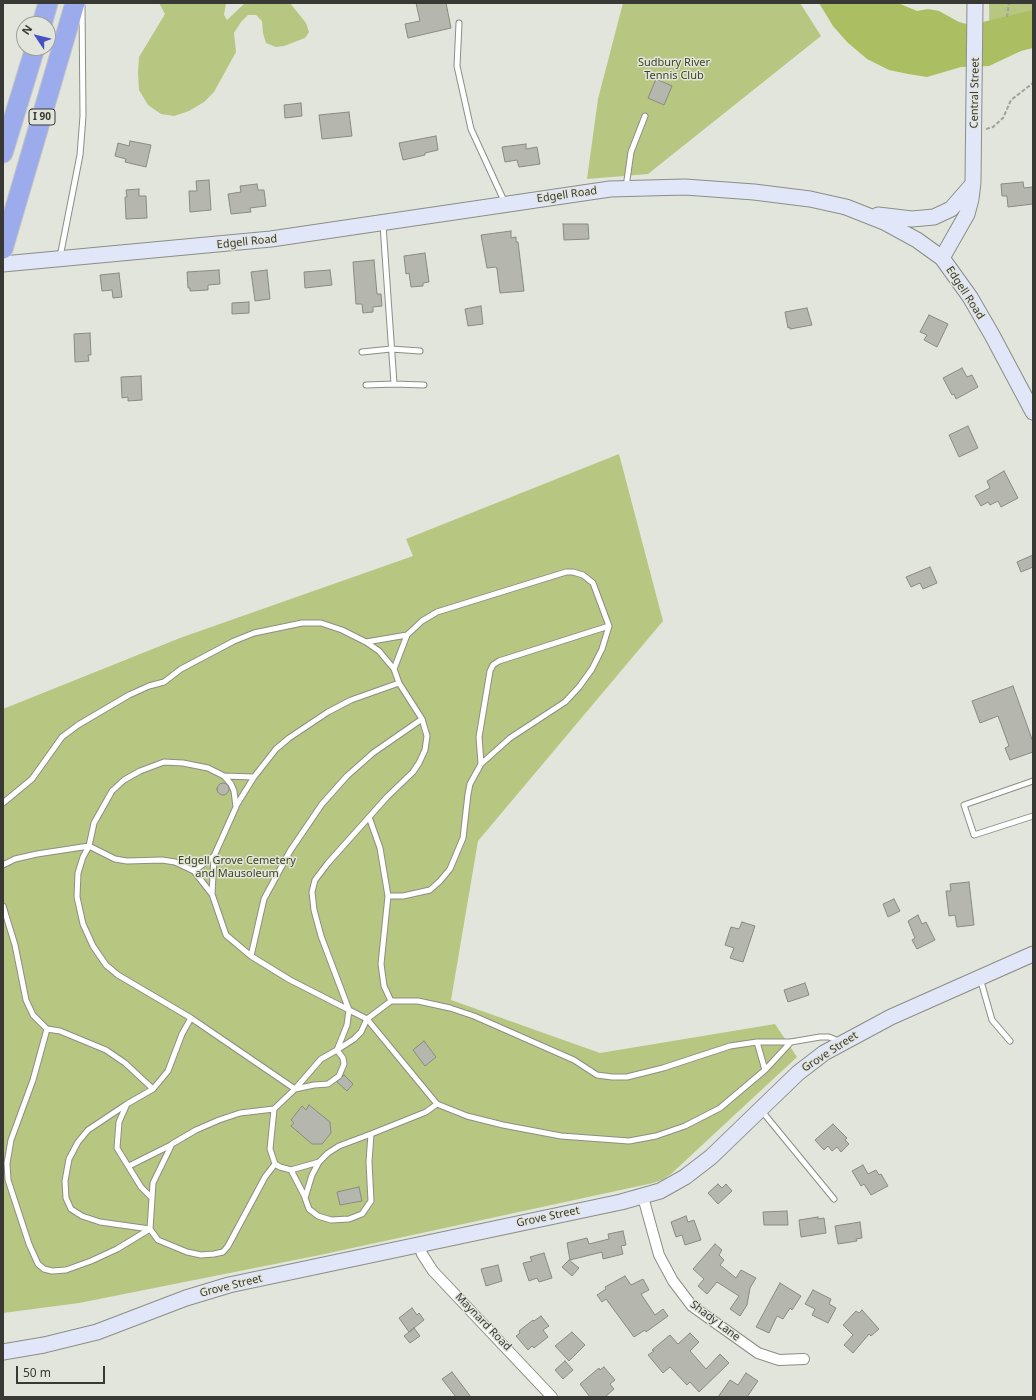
<!DOCTYPE html>
<html>
<head>
<meta charset="utf-8">
<style>
	body { margin:0 }
	#map { position:relative; width:1036px; height:1400px; overflow:hidden; background:#e2e5db; font-family:"Noto Sans",sans-serif }
	canvas { display:block }
	.frame { position:absolute; inset:0; border:4px solid #383935; pointer-events:none }
	.north { position:absolute; left:16px; top:16px; width:40px; height:40px; box-sizing:border-box; background:#e2e5db; border:1px solid #9ea099; border-radius:50%; rotate:305deg; font-size:11px; font-weight:700; line-height:16px; text-align:center; color:#383935 }
	.north::after { content:''; display:block; margin:auto; width:14px; height:18px; background:#4751c6; clip-path:polygon(50% 0,100% 100%,50% 72%,0 100%) }
	.scale { position:absolute; left:16px; top:1366px; width:89px; height:18px; box-sizing:border-box; border:2px solid #383935; border-top:0; padding-left:5px; font-size:12px; line-height:14px; white-space:nowrap; color:#383935; -webkit-text-stroke:3px #e2e5db; paint-order:stroke }
</style>
</head>
<body>
<div id="map">
<canvas width="1036" height="1400"></canvas>
<div class="frame"></div>
<div class="north">N</div>
<div class="scale">50 m</div>
</div>
<script>
const g = document.querySelector('canvas').getContext('2d');
g.lineJoin = 'round';
function fillPath(path, color) { g.fillStyle = color; g.fill(path, 'evenodd'); }
const toPath = rows => new Path2D(rows.map(r => 'M' + r).join(''));
function strokePath(path, color, width, dash) { g.strokeStyle = color; g.lineWidth = width; g.lineCap = dash ? 'butt' : 'round'; g.setLineDash(dash || []); g.stroke(path); }
function label(font, color, halo, rows, align = 'center') {
  g.font = font + ' "Noto Sans",sans-serif'; g.lineWidth = 3; g.setLineDash([]); g.textBaseline = 'middle'; g.strokeStyle = halo; g.fillStyle = color; for (const [text, x, y, turn = 0] of rows) {
    g.save(); g.translate(x, y); g.rotate((+turn || 0) * Math.PI / 180); g.textAlign = isNaN(turn) ? turn : align; if (halo) g.strokeText(text, 0, 0); g.fillText(text, 0, 0); g.restore();
  }
}
fillPath(toPath([
	[159,3,226,3,224,15,227,20,245,3,290,3,306,23,309,32,305,38,284,46,276,47,266,43,263,33,262,21,256,15,248,15,241,22,234,33,236,52,214,92,204,102,189,111,174,116,161,114,148,105,139,90,138,73,139,57,165,14],
	[623,3,800,3,821,36,648,174,587,179,598,99],
	[989,3,1033,3,1033,39,990,62],
	[619,454,663,621,478,841,451,1000,600,1053,775,1024,797,1057,671,1174,662,1180,653,1183,320,1255,79,1303,3,1313,3,709,180,638,413,556,406,539]
]), '#b7c681');
fillPath(toPath([
	[819,3,898,3,917,11,928,9,939,11,959,22,970,25,1033,10,1033,48,1021,51,989,66,961,67,927,77,908,74,889,70,867,59,847,42,833,26]
]), '#acbe62');
const building = toPath([
	[416,3,446,3,451,28,408,38,405,24,420,21,416,3],
	[656,79,672,86,664,105,648,98,656,79],
	[301,103,302,116,285,118,284,105,301,103],
	[349,112,352,136,322,139,319,115,349,112],
	[436,136,438,150,425,153,425,155,403,160,399,143,436,136],
	[130,141,151,145,146,167,125,162,126,159,115,156,118,143,129,146,130,141],
	[526,144,526,149,537,147,540,164,519,167,517,160,505,162,502,147,526,144],
	[209,180,211,210,190,212,189,191,197,191,196,181,209,180],
	[1023,182,1024,188,1033,187,1033,204,1008,207,1007,196,1002,196,1001,184,1023,182],
	[257,184,258,190,264,190,266,206,250,208,251,212,231,214,228,194,241,192,240,186,257,184],
	[139,189,139,196,146,196,147,218,126,219,125,197,127,197,126,190,139,189],
	[563,224,588,224,589,239,564,240,563,224],
	[511,231,511,238,516,237,516,242,518,242,524,291,500,293,497,269,496,267,487,268,481,235,511,231],
	[425,253,429,282,423,283,423,286,411,287,409,273,406,274,404,256,425,253],
	[374,260,377,294,381,294,382,306,373,307,373,312,363,313,362,304,356,304,353,262,374,260],
	[219,270,220,284,208,285,208,290,190,291,190,288,188,288,187,272,219,270],
	[267,270,270,299,255,301,251,272,267,270],
	[330,270,332,285,305,288,304,272,330,270],
	[119,273,122,297,113,298,112,290,102,291,100,275,119,273],
	[249,302,249,313,232,314,232,303,249,302],
	[481,306,483,324,468,326,465,309,481,306],
	[807,308,812,325,790,329,790,327,788,328,785,312,807,308],
	[929,315,948,324,937,347,924,340,927,335,920,332,929,315],
	[90,333,91,355,88,355,89,361,75,362,74,334,90,333],
	[962,368,967,377,972,375,978,387,956,399,954,394,952,395,943,378,962,368],
	[141,376,142,400,128,401,128,397,122,398,121,377,141,376],
	[968,426,978,448,959,457,949,435,968,426],
	[1004,471,1018,498,1001,507,998,501,990,505,988,502,981,506,975,496,990,488,987,481,1004,471],
	[1033,555,1033,567,1021,572,1017,562,1033,555],
	[930,567,937,583,923,589,920,583,911,587,906,577,930,567],
	[1013,686,1033,742,1033,752,1010,760,1005,748,1009,746,998,716,980,723,972,701,1013,686],
	'217 789a6 6 0 1 1 12 0a6 6 0 1 1-12 0Z',
	[969,882,974,925,957,927,955,915,949,916,946,891,951,891,950,884,969,882],
	[894,899,900,911,888,917,883,904,894,899],
	[918,915,922,924,926,922,935,940,917,949,912,940,915,938,908,921,918,915],
	[742,922,755,926,743,962,730,958,734,948,725,945,731,927,739,929,742,922],
	[805,983,809,995,788,1002,784,990,805,983],
	[424,1041,436,1057,425,1066,413,1050,424,1041],
	[344,1075,353,1084,347,1091,337,1082,344,1075],
	[309,1105,330,1122,331,1133,322,1144,312,1144,291,1126,294,1123,291,1120,302,1106,306,1110,309,1105],
	[833,1124,847,1138,845,1140,849,1144,841,1152,837,1147,832,1151,828,1146,824,1150,815,1140,833,1124],
	[863,1165,868,1174,876,1170,879,1175,881,1174,888,1186,871,1195,864,1184,861,1186,852,1171,863,1165],
	[718,1184,722,1188,726,1184,732,1191,718,1204,708,1193,718,1184],
	[359,1187,362,1201,340,1205,337,1192,359,1187],
	[787,1211,788,1225,764,1225,763,1212,787,1211],
	[686,1216,688,1222,694,1220,701,1240,685,1245,682,1235,676,1237,671,1222,686,1216],
	[818,1217,818,1219,824,1218,826,1233,801,1237,799,1220,818,1217],
	[860,1222,862,1238,856,1239,857,1241,838,1244,835,1226,860,1222],
	[623,1231,626,1245,621,1246,623,1254,603,1259,602,1252,570,1260,567,1243,587,1238,589,1244,609,1239,608,1234,623,1231],
	[715,1244,722,1250,719,1255,724,1260,720,1265,736,1278,741,1270,756,1278,750,1288,747,1305,740,1316,730,1309,739,1296,717,1282,707,1294,698,1286,704,1279,693,1269,715,1244],
	[544,1253,552,1278,539,1282,537,1278,529,1281,523,1263,532,1261,530,1257,544,1253],
	[569,1260,579,1268,572,1276,562,1267,569,1260],
	[498,1265,502,1281,486,1286,481,1269,498,1265],
	[625,1276,631,1285,643,1279,649,1290,641,1294,655,1315,663,1309,668,1316,646,1332,645,1330,634,1337,606,1299,602,1302,597,1295,606,1289,605,1287,625,1276],
	[780,1283,801,1296,792,1310,790,1308,783,1319,777,1316,769,1333,756,1327,780,1283],
	[813,1290,831,1299,829,1304,836,1308,828,1323,812,1315,815,1309,805,1304,813,1290],
	[412,1308,417,1315,419,1313,424,1320,409,1332,399,1318,412,1308],
	[862,1310,879,1329,871,1336,869,1334,853,1353,844,1345,853,1335,843,1325,856,1311,859,1313,862,1310],
	[541,1316,549,1326,543,1330,548,1337,534,1348,532,1346,528,1350,516,1336,520,1333,519,1331,533,1320,534,1321,541,1316],
	[414,1328,420,1336,410,1343,404,1336,414,1328],
	[572,1332,585,1345,569,1361,555,1346,572,1332],
	[690,1333,699,1342,690,1351,706,1369,720,1354,729,1363,699,1392,690,1382,687,1385,670,1367,663,1373,648,1355,654,1351,652,1350,670,1335,678,1344,690,1333],
	[565,1361,573,1370,563,1379,555,1370,565,1361],
	[604,1367,615,1380,610,1384,614,1389,605,1397,590,1397,580,1384,599,1368,600,1370,604,1367],
	[452,1372,471,1397,456,1397,442,1379,452,1372],
	[746,1373,758,1381,747,1397,718,1397,730,1380,738,1385,746,1373]
]);
fillPath(building, '#b5b7ae');
strokePath(building, '#898b83', 1);
const lane = toPath([
	[459,23,457,66,471,129,505,203],
	[626,187,631,152,645,116],
	[60,257,80,155,83,116,82,7],
	[362,352,391,349,420,351],
	[394,384,424,385],
	[366,385,394,384,383,225],
	[366,642,379,651,394,669],
	[481,764,479,737,490,671,493,665,499,661,609,626],
	[224,776,254,777,236,806],
	[254,777,276,749,289,738,328,712,351,700,399,683],
	[1033,781,964,805,974,835,1033,816],
	[3,803,32,779,62,737,78,725,129,695,149,686,164,682,181,669,234,641,254,633,302,623,321,623,342,630,366,642,407,635],
	[369,817,380,848,388,896],
	[3,865,15,859,37,854,89,846,94,823,112,791,124,780,140,771,164,762,183,763,208,768,224,776,231,784,234,791,236,807,214,856,212,894,226,935,251,956,264,899,290,851,322,804,347,776,373,753,422,719,399,683,394,669,407,635,422,621,437,612,566,572,573,572,583,575,593,583,609,626,602,649,592,669,579,687,565,702,510,738,481,764,470,784,468,794,463,838,450,869,440,881,430,890,403,896,388,896,381,964,384,986,391,1001,367,1019,349,1010,347,1025,337,1050,321,1059,295,1089,191,1018,118,975,106,965,93,946,83,924,77,897,78,873,83,857,89,846,115,859,127,861,162,860,175,862,194,871],
	[211,893,194,871,214,856],
	[3,906,15,945,26,1000,33,1015,47,1029,60,1031,106,1050,125,1063,153,1089,168,1071,182,1034,191,1018],
	[251,956,290,980,349,1010,321,936,314,910,312,892,315,880,328,863,387,797,413,772,419,763,425,750,427,736,422,719],
	[980,978,992,1020,1010,1041],
	[391,1001,418,1001,450,1008,474,1016,574,1060,597,1075,612,1077,627,1077,663,1068,730,1046,757,1042,791,1042,820,1037,829,1037,841,1042],
	[47,1029,33,1080,11,1140,7,1163,8,1180,29,1244,38,1264,44,1269,52,1271,66,1270,91,1261,117,1249,150,1229,153,1183,172,1144,196,1130,219,1120,240,1113,274,1109,270,1149,275,1164,265,1177,228,1246,223,1252,214,1254,201,1255,187,1252,158,1240,150,1229,100,1222,82,1216,71,1209,66,1198,65,1181,69,1159,78,1142,88,1130,127,1104,119,1122,117,1148,141,1187,152,1198],
	[765,1070,791,1042],
	[127,1104,153,1089],
	[437,1104,467,1116,503,1125,561,1136,629,1141,656,1136,685,1126,720,1108,765,1070,757,1042],
	[274,1109,295,1089,314,1085,328,1084,339,1076,344,1064,343,1058,337,1050,354,1039,361,1032,367,1019,437,1104,426,1112,371,1134],
	[761,1110,834,1199],
	[275,1164,280,1167,291,1170,319,1162,312,1175,305,1198,309,1209,318,1216,331,1220,349,1219,362,1214,371,1201,369,1162,371,1134,339,1146,328,1153,319,1162],
	[129,1166,171,1145],
	[291,1170,305,1197]
]);
const street = toPath([
	[643,1197,659,1255,673,1281,692,1306,758,1353,779,1360,804,1359],
	[419,1245,422,1254,433,1271,552,1397]
]);
const secondary = toPath([
	[878,215,912,219,934,217,951,209,972,185],
	[942,258,967,214,971,199,973,182,975,3],
	[3,264,271,239,610,189,685,187,754,192,810,199,846,207,884,222,917,240,942,258,970,297,992,335,1033,412],
	[3,1352,44,1345,97,1332,186,1298,229,1285,621,1202,660,1191,685,1177,711,1157,798,1073,824,1053,891,1017,1033,954]
]);
const highway = toPath([
	[42,24,48,3],
	[3,153,35,48],
	[3,249,75,3]
]);
strokePath(lane, '#8c8e86', 7);
strokePath(street, '#8c8e86', 12);
strokePath(secondary, '#8c8e86', 17);
strokePath(highway, '#c3c4c2', 21);
strokePath(toPath([
	[1007,17,1009,3],
	[986,129,993,127,1003,118,1011,100,1033,83]
]), '#a0a29b', 2, [4, 2]);
strokePath(lane, '#fff', 5);
strokePath(street, '#fff', 10);
strokePath(secondary, '#e1e6f9', 15);
strokePath(highway, '#9cabec', 19);
for (const [x, y, w] of [
	[42,117,26]
]) { const box = new Path2D(); box.roundRect(x - w / 2, y - 8, w, 16, 3); g.fillStyle = '#e2e5db'; g.fill(box); strokePath(box, '#383935', 1); }
label('bold 10px', '#383935', null, [
	["I 90",42,117]
]);
label('11px', '#3c431c', '#e2e5db', [
	["Sudbury River",674,63],
	["Tennis Club",674,76],
	["Edgell Grove Cemetery",237,861],
	["and Mausoleum",237,874]
]);
label('11px', '#383935', '#e2e5db', [
	["Central Street",975,93,-89],
	["Edgell Road",567,195,-8],
	["Edgell Road",247,242,-6],
	["Edgell Road",965,293,57],
	["Grove Street",830,1052,-33],
	["Grove Street",548,1217,-12],
	["Grove Street",231,1286,-14],
	["Shady Lane",715,1321,37],
	["Maynard Road",483,1322,46]
]);
</script>
</body>
</html>
